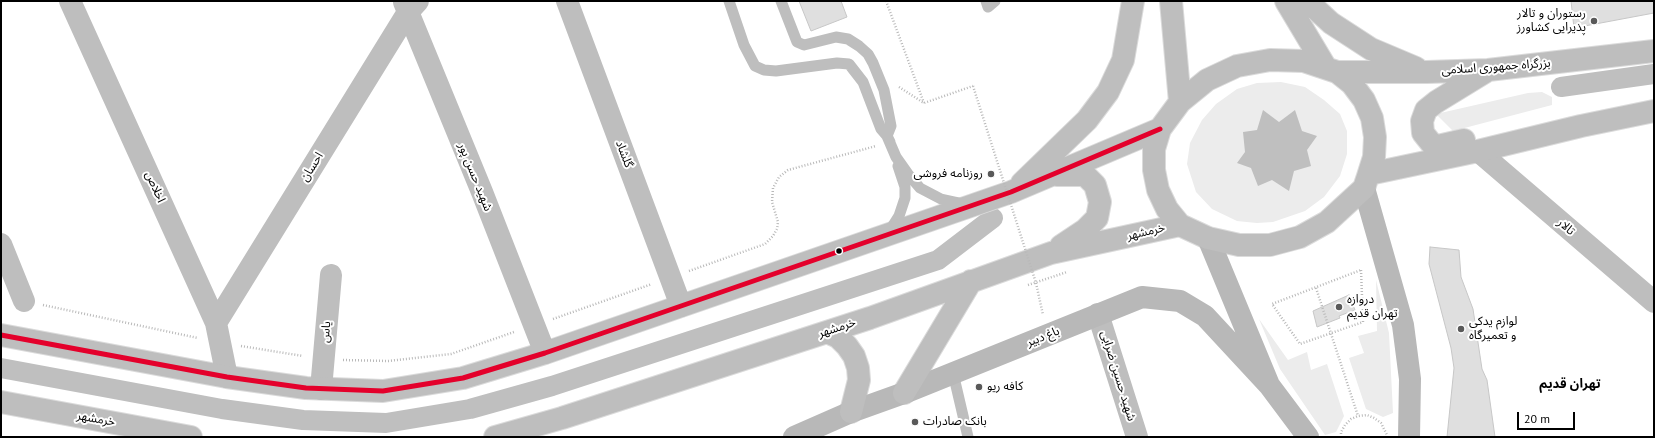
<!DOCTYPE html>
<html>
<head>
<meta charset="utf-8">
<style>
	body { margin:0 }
	#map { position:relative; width:1655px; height:438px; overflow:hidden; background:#fff; font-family:"PT Sans",sans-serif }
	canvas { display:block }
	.frame { position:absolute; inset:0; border:2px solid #000; pointer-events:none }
	.scale { position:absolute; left:1517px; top:412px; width:58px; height:18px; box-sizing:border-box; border:2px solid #000; border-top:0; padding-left:5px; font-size:12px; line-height:14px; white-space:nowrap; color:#000; -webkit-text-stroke:3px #fff; paint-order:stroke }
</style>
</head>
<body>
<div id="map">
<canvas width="1655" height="438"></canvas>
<div class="frame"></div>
<div class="scale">20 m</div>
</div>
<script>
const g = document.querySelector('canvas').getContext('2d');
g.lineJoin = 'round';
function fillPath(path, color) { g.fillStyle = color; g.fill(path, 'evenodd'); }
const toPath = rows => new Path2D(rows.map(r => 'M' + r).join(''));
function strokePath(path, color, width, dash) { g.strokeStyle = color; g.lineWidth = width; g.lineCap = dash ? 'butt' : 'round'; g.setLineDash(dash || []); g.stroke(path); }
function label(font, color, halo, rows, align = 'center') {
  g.font = font + ' "PT Sans","Noto Sans Arabic",sans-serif'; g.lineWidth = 4; g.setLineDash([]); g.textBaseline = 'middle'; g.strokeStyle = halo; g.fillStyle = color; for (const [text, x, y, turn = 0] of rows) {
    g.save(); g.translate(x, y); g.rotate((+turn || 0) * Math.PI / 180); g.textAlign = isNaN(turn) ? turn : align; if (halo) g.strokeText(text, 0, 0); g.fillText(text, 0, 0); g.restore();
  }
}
fillPath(toPath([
	[1281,82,1305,87,1324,100,1340,114,1347,131,1347,154,1340,176,1324,197,1305,211,1273,222,1257,223,1237,221,1212,209,1196,192,1187,164,1190,143,1202,120,1216,104,1237,89,1257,83],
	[1542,92,1552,97,1552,105,1453,131,1436,114,1528,93],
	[1376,280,1389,333,1393,413,1383,417,1366,409,1349,358,1364,353,1358,336,1377,331],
	[1259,319,1288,360,1307,352,1311,370,1327,364,1344,416,1336,432,1325,435,1280,369]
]), '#ececec');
fillPath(toPath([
	[1263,110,1279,122,1295,110,1302,131,1317,136,1307,150,1311,166,1294,171,1289,191,1272,180,1258,186,1251,168,1237,163,1245,152,1243,132,1257,130]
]), '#bfbfbf');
strokePath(toPath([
	[1561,87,1654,74],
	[1,368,222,409,303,420,386,423,470,409,552,386,938,260,993,218]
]), '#bfbfbf', 20);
const building = toPath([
	[799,1,841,1,847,17,811,31,799,1],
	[1571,1,1654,1,1654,13,1574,28,1571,1],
	[1430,247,1459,250,1461,277,1473,309,1482,369,1487,380,1495,437,1447,437,1454,368,1451,348,1429,264,1430,247],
	[1349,295,1355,310,1339,316,1340,318,1317,327,1313,311,1349,295]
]);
fillPath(building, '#dfdfdf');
strokePath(building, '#c7c7c7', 1);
const primary = toPath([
	[1171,1,1180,102],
	[1286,1,1326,68],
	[1307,1,1331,23,1371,49,1416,68],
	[1270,60,1304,61,1337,72,1352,84,1364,100,1372,118,1375,137,1374,157,1368,176,1364,188,1327,222,1300,237,1270,245,1239,245,1208,238,1180,225,1167,209,1158,190,1154,170,1154,149,1160,129,1180,102,1207,80,1237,66,1270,60],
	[1337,72,1427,72,1488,70,1654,51],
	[1464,140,1438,146,1431,143,1423,133,1422,121,1426,110,1436,102,1485,72],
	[1369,174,1478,151,1581,126,1654,111],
	[1057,175,1085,175,1095,185,1100,202,1097,218,1085,230,1061,246],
	[1022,183,1087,120,1108,92,1123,60,1133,1],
	[827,332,838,337,847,346,854,356,858,368,859,380,851,412],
	[1,335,227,377,306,388,383,391,463,378,545,353,1011,192,1160,129],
	[904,393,971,281],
	[1,402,191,437],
	[495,437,562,418,870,318,1051,253,1180,225]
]);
strokePath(primary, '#dbdbdb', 24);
strokePath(toPath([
	[886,1,924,103],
	[899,87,924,103,973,86],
	[1361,270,1363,322,1300,344,1272,304,1361,270],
	[689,271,765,244,773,236,777,229,778,222,772,202,773,188,779,177,788,170,876,146],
	[1036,283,1043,315],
	[1028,285,1067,272],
	[1316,288,1358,416],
	[43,305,198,338],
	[553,319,652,284],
	[241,346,303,356],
	[343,360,388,361,451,354,514,332],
	[1341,437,1341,432,1345,425,1351,419,1358,416,1367,415,1374,418,1381,423,1387,435]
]), '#b9b9b9', 2.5, [1, 2]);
strokePath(toPath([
	[729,1,744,45,755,66,764,70,776,71,837,63,849,64,863,82,881,129,887,136,896,157,908,174,920,188,941,199,964,204],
	[781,1,797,42,804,45,836,37,848,39,859,46,868,54,873,63,884,90,891,126,887,136,890,142],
	[986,1,988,7,995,1],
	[889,232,899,216,905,198,905,187,898,166],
	[953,373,968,437]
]), '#bebebe', 11);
strokePath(toPath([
	[70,1,216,323,227,377],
	[567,1,681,306],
	[404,2,482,192,545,353],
	[1,244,24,301],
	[1098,314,1137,437],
	[216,323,408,12,418,1],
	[321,389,331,275]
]), '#bebebe', 22);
strokePath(toPath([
	[1478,151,1654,302]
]), '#bebebe', 22);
strokePath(toPath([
	[1364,188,1403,325,1410,379,1409,437],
	[1208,238,1269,385,1308,437],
	[794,437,851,412,904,393,1142,297,1180,301,1205,316,1269,385]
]), '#b8b8b8', 22);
strokePath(primary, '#bebebe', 22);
strokePath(toPath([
	[973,86,1036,283]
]), '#b9b9b9', 2.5, [1, 2]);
strokePath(toPath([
	[1,335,227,377,306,388,383,391,463,378,545,353,1011,192,1160,129]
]), '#e4002b', 5);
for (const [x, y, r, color] of [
	[1594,21,4,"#595959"],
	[991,174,4,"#595959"],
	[839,251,3.5,"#000"],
	[1339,307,4,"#595959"],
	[1461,329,4,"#595959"],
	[979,387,4,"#595959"],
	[915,422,4,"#595959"]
]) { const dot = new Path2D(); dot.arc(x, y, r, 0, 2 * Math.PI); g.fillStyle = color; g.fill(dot); strokePath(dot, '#fff', 1.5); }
label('12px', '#000', '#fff', [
	["رستوران و تالار",1586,14,"right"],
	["پذیرایی کشاورز",1586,28,"right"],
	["روزنامه فروشی",983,174,"right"],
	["دروازه",1347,300],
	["تهران قدیم",1347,314],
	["لوازم یدکی",1469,322],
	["و تعمیرگاه",1469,336],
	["کافه ریو",987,387],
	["بانک صادرات",923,422]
], 'left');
label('12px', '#000', '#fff', [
	["بزرگراه جمهوری اسلامی",1496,67,-4],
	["گلشاد",624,154,69],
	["احسان",312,167,-58],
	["شهید حسن پور",475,177,68],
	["اخلاص",155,187,66],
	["تالار",1566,227,41],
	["خرمشهر",1146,232,-13],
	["خرمشهر",837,328,-18],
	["یاس",326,332,-85],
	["باغ دبیر",1043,337,-22],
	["شهید حسین ضرابی",1118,376,73],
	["خرمشهر",96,419,10]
]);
label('bold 13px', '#000', '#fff', [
	["تهران قدیم",1570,384]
]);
</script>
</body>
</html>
